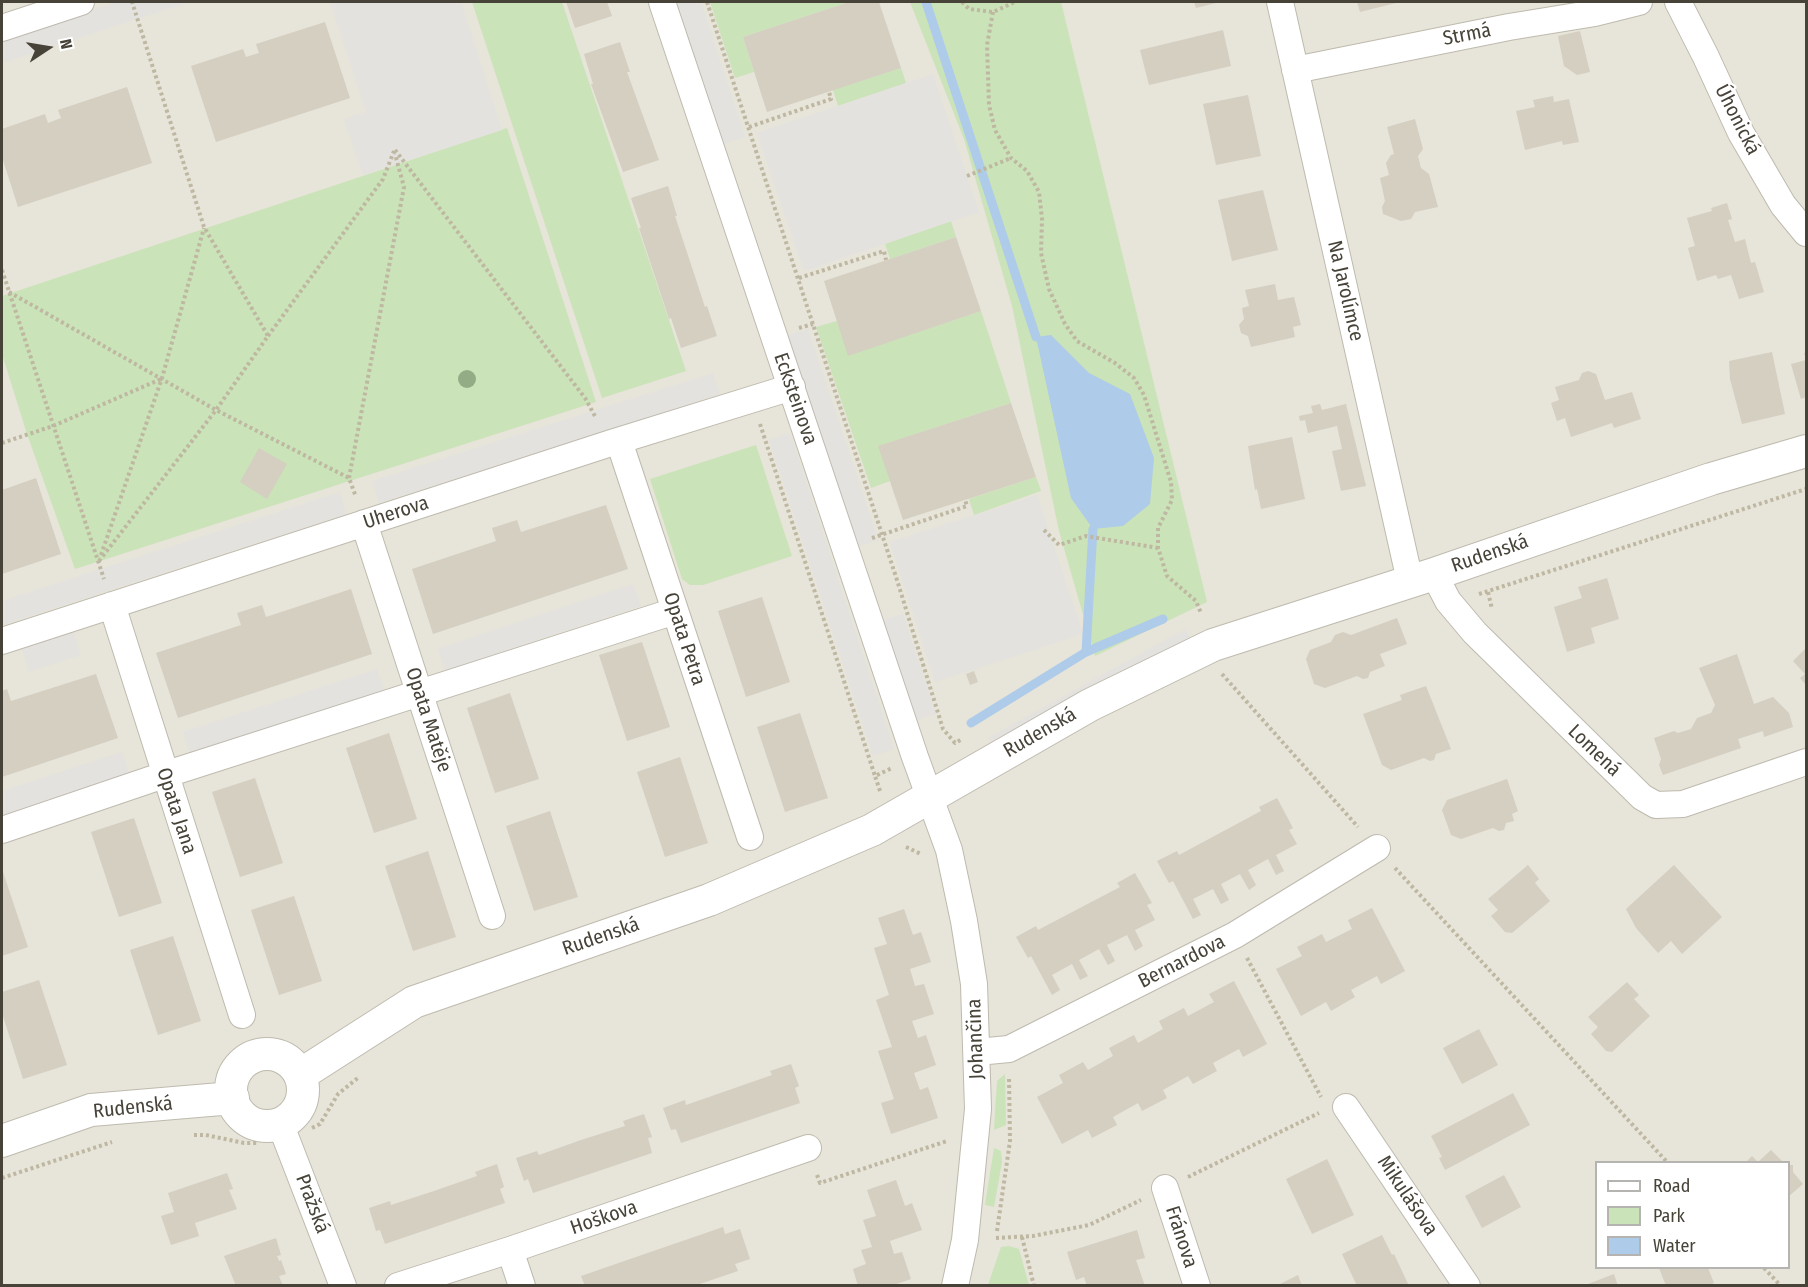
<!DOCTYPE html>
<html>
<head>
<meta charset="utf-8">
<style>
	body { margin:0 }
	#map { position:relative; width:1808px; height:1287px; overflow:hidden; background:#f4f2eb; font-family:"Fira Sans Condensed",sans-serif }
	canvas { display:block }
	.frame { position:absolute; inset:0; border:3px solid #474339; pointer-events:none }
	.legend { position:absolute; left:1595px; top:1161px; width:195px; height:108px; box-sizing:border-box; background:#fff; border:2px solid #b5b4b0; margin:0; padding:8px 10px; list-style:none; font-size:18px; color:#474339 }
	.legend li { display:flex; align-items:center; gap:12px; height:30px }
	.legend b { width:30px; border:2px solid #b5b4b0 }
	.north { position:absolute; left:18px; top:18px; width:60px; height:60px; -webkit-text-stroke:4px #fff; paint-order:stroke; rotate:78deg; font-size:16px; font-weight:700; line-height:24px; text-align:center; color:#474339 }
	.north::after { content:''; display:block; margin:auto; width:21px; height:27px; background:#474339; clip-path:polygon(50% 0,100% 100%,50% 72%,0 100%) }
</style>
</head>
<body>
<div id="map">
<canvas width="1808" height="1287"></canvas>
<div class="frame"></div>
<ul class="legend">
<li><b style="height:8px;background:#fff"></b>Road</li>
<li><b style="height:16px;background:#cbe3b8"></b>Park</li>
<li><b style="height:16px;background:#aecbe9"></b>Water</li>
</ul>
<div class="north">N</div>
</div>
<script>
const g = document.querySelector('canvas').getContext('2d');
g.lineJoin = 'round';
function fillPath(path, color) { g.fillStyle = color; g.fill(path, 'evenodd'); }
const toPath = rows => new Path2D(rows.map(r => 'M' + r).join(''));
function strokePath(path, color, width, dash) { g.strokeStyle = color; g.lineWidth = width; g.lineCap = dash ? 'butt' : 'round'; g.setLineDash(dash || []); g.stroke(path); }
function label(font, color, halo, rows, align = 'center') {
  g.font = font + ' "Fira Sans Condensed",sans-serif'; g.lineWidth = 4.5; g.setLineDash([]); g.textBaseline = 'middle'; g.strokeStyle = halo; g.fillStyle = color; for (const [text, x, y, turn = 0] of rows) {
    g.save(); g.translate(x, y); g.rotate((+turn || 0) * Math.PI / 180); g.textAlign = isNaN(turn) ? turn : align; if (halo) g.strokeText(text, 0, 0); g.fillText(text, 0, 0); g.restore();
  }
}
fillPath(toPath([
	[2,2,1806,2,1806,1285,2,1286],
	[1596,1162,1788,1162,1788,1268,1596,1268]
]), '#e7e4d9');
fillPath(toPath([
	[472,2,562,2,686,371,602,398],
	[710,2,849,2,743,37,754,72,735,78],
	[910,2,1061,2,1207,602,1095,656,1059,531,1012,306,964,139],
	[901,68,906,83,838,106,833,90],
	[507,128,596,402,75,569,27,434,2,354,2,296],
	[951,221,956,237,890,259,885,244],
	[981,311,1011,403,879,446,890,481,871,488,816,327,837,321,849,355],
	[756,445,792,556,703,585,690,585,682,579,650,479],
	[1036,477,1041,491,974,515,969,499],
	[1005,1074,1006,1125,994,1130,997,1081],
	[994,1148,1001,1151,1002,1162,994,1207,985,1205],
	[1009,1246,1019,1249,1029,1285,988,1285,1001,1247]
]), '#cbe3b8');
fillPath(toPath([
	[116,2,189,2,2,63,2,39],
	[330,2,461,2,502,130,363,175,344,119,366,112],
	[676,2,701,2,745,137,723,144],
	[933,74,979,212,804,271,757,133],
	[808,329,878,540,856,547,787,336],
	[713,373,720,394,379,503,372,481],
	[790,433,894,749,873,756,769,440],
	[340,492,346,514,2,625,2,601],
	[1037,495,1083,634,935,682,890,542],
	[633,584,641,606,445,670,438,649],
	[903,614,936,714,914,721,881,621],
	[1185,629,1198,652,1000,756,988,738],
	[74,632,80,655,29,672,22,649],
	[377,669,384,691,190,754,183,732],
	[122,752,129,774,2,816,2,791]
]), '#e3e2df');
fillPath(toPath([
	[1051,335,1089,373,1130,394,1154,458,1150,504,1123,526,1093,529,1071,498,1036,337]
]), '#aecbe9');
strokePath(toPath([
	[926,2,1036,337],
	[1086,652,1093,529],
	[971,723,1086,652,1163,619]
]), '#aecbe9', 9);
fillPath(toPath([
	[566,2,607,2,612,16,575,28],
	[849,2,879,2,901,68,767,112,743,37],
	[1194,2,1220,2,1196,8],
	[1357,2,1396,2,1396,3,1360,12],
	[325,22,350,98,216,142,191,66,243,49,246,57,259,53,256,44],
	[1223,30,1231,66,1149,85,1140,50],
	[1580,31,1590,72,1577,75,1564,66,1558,36],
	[620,42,630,72,627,72,659,160,623,172,591,84,593,84,584,54],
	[127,87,152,163,18,207,2,157,2,129,45,114,48,123,61,118,58,110],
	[1248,95,1261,156,1216,165,1203,104],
	[1553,96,1554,102,1569,99,1579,142,1563,145,1562,141,1525,150,1516,111,1535,107,1533,100],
	[1415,119,1423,149,1418,156,1421,168,1429,174,1438,207,1415,212,1411,219,1401,221,1383,214,1382,207,1385,201,1380,178,1389,175,1386,163,1391,155,1394,154,1387,127],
	[668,186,677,216,675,216,705,307,707,306,717,336,681,348,671,318,669,319,639,228,641,228,631,198],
	[1263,190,1278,250,1232,261,1218,200],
	[1727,203,1732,219,1728,220,1735,242,1745,239,1751,263,1755,262,1764,292,1739,299,1731,275,1718,279,1716,275,1697,281,1688,248,1695,246,1687,218,1712,211,1711,208],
	[956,237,981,311,848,356,824,281],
	[1275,284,1278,300,1294,297,1301,325,1293,327,1295,337,1251,347,1248,336,1241,333,1239,325,1244,319,1242,308,1249,306,1245,290],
	[1772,352,1785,414,1742,424,1730,379,1729,361],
	[1804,353,1806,353,1806,397,1801,399,1791,364,1806,360],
	[1588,371,1596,374,1605,400,1632,392,1641,419,1614,428,1612,423,1571,437,1565,418,1557,421,1551,403,1559,400,1555,387,1579,380,1582,373],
	[1011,403,1036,477,903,520,878,446],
	[1320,404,1322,410,1346,404,1366,486,1341,491,1332,451,1342,449,1337,426,1308,433,1305,420,1300,421,1299,416,1313,413,1311,406],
	[1292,437,1305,499,1261,509,1257,489,1255,490,1248,446],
	[259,448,287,464,267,499,240,482],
	[36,478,61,554,2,574,2,490],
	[606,505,628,569,433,634,412,569,496,541,492,528,517,520,521,532],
	[1607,578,1619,619,1591,628,1595,643,1567,652,1554,607,1582,598,1578,587],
	[351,589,372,654,178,718,156,653,241,625,237,613,262,605,266,617],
	[762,597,790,682,746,697,718,611],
	[1397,618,1407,644,1380,654,1385,666,1370,672,1368,678,1363,679,1357,676,1325,688,1314,684,1306,659,1310,650,1331,642,1335,635,1343,632,1351,635],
	[642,642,670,727,627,741,599,655],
	[1806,648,1806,685,1800,678,1805,674,1793,661],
	[1737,654,1754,704,1773,697,1789,713,1793,727,1764,737,1763,731,1738,739,1741,748,1663,775,1659,765,1661,759,1654,738,1674,731,1678,733,1691,729,1697,718,1711,713,1715,705,1699,668],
	[974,671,978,682,970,685,966,674],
	[96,674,118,738,2,777,2,691,7,689,11,701],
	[1426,686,1451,749,1436,754,1434,760,1430,761,1424,758,1391,770,1382,765,1363,714,1402,700,1400,695],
	[510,693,539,779,495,793,467,708],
	[800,713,828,798,785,812,757,727],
	[389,733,417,819,374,833,346,748],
	[680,757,708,843,665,857,637,772],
	[255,778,283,863,240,877,212,792],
	[1507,779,1518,811,1512,814,1514,821,1506,823,1504,830,1499,831,1493,828,1461,839,1451,835,1442,810,1447,800],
	[1277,798,1293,828,1289,830,1297,844,1276,855,1284,871,1276,875,1268,859,1248,870,1256,885,1249,890,1240,874,1221,884,1229,900,1221,904,1213,889,1193,899,1201,915,1193,919,1173,881,1169,883,1157,861,1177,851,1179,855,1261,811,1259,807],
	[550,811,578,897,534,911,506,826],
	[134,818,162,903,119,917,91,832],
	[428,851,456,937,413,951,385,866],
	[1528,865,1539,879,1535,883,1550,901,1512,933,1505,932,1491,916,1498,910,1488,899],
	[1674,865,1722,917,1682,954,1671,941,1658,953,1636,928,1626,909],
	[2,869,28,947,2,956],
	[1135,873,1152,903,1147,905,1155,920,1135,930,1143,946,1135,951,1127,935,1107,945,1115,961,1108,965,1099,949,1079,960,1088,976,1080,980,1072,964,1052,975,1060,990,1052,995,1031,956,1028,958,1016,937,1036,926,1038,930,1120,887,1117,883],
	[294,896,322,981,279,995,251,910],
	[1372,908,1405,971,1381,984,1377,976,1351,990,1355,997,1331,1011,1326,1002,1301,1016,1276,969,1302,956,1297,947,1322,934,1326,942,1352,929,1348,920],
	[904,909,913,935,921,932,931,962,910,969,915,986,924,984,934,1014,912,1021,918,1038,926,1035,936,1065,914,1073,920,1090,928,1087,938,1118,891,1134,881,1103,894,1099,878,1051,892,1047,876,1000,889,995,874,948,887,944,878,918],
	[173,936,201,1021,158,1035,130,950],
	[39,980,67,1065,23,1079,2,1013,2,992],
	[1234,981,1267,1044,1243,1057,1239,1049,1213,1063,1217,1071,1193,1084,1188,1076,1163,1090,1167,1098,1142,1111,1138,1103,1113,1117,1117,1125,1092,1138,1088,1130,1062,1144,1037,1097,1063,1083,1059,1075,1083,1062,1088,1070,1113,1056,1109,1048,1134,1035,1138,1043,1163,1029,1159,1021,1184,1008,1188,1016,1214,1002,1209,994],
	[1627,982,1639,995,1634,999,1650,1016,1612,1052,1606,1051,1591,1034,1598,1027,1588,1017],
	[1479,1029,1498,1065,1462,1084,1443,1048],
	[791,1064,799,1086,795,1088,800,1103,681,1143,676,1129,671,1130,663,1108,685,1100,686,1105,772,1075,770,1071],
	[1513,1093,1530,1125,1445,1170,1439,1158,1442,1157,1431,1136],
	[644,1114,652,1137,648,1138,652,1153,533,1193,528,1179,524,1181,516,1158,537,1151,539,1155,581,1140,625,1126,623,1121],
	[1771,1150,1783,1162,1746,1162,1752,1156,1758,1162],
	[1327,1159,1354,1215,1312,1234,1286,1179],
	[497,1164,504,1187,500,1189,505,1203,385,1244,380,1230,376,1231,369,1208,390,1201,391,1205,434,1191,477,1176,475,1172],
	[1788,1165,1793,1165,1793,1172,1803,1184,1788,1197],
	[227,1173,233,1189,229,1190,237,1209,195,1223,199,1236,171,1245,161,1216,174,1212,168,1193],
	[1504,1175,1521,1207,1482,1228,1465,1196],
	[896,1180,905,1206,912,1203,922,1230,890,1241,894,1254,902,1252,911,1279,891,1286,858,1286,853,1269,866,1264,861,1250,872,1247,863,1220,876,1216,867,1190],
	[723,1227,725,1234,740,1229,750,1259,735,1264,738,1271,694,1286,585,1286,581,1276],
	[1137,1230,1145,1258,1136,1260,1145,1286,1087,1286,1084,1277,1076,1280,1067,1252],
	[1382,1235,1392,1255,1394,1254,1409,1286,1357,1286,1342,1254],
	[276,1238,281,1255,277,1256,279,1261,281,1260,286,1274,279,1276,283,1286,236,1286,224,1256],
	[1659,1268,1708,1268,1714,1283,1707,1286,1666,1286],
	[1614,1274,1618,1286,1589,1286,1588,1284],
	[1298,1275,1302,1286,1276,1286]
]), '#d4cfc1');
const minor = toPath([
	[662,2,915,757,949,850,964,921,974,984,978,1109,965,1240,955,1286],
	[1280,2,1410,581],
	[1678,2,1706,57,1741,133,1783,205,1806,233],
	[2,28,81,2],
	[1295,70,1509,27,1595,13,1639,2],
	[619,441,750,837],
	[364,523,492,916],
	[1434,574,1448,601,1475,633,1642,797,1656,805,1683,804,1806,762],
	[112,605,242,1015],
	[2,641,611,443,792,387],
	[2,830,164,775,675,611],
	[977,1052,1009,1049,1235,935,1377,848],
	[1346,1107,1467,1286],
	[280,1123,343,1286],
	[1165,1188,1197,1286],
	[510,1250,522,1286],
	[398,1286,510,1250,808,1148]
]);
const tertiary = toPath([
	'231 1090a36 36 0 1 1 72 0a36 36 0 1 1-72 0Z',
	[300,1075,414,1002,709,900,872,830,1090,705,1213,645,1434,574,1711,479,1806,451],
	[2,1141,91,1110,233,1098]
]);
strokePath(minor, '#bebaae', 28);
strokePath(tertiary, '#bebaae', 34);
strokePath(toPath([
	[707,2,897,580,943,729,955,743,962,739],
	[962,2,969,9,993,12,1015,2],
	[993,12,987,45,989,105,995,130,1011,158,1027,171,1039,192,1042,219,1041,253,1049,289,1065,324,1077,341,1115,363,1134,378,1144,395,1171,482,1172,500,1158,528,1158,548,1167,576,1196,601,1201,613],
	[749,127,831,99,829,92],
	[395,150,585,398,596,418],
	[967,176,1011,158],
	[2,270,104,579],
	[799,278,884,251,886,260],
	[9,292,216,410,349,478,356,497],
	[799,328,813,324],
	[268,336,383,179,394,151],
	[760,424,875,776],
	[2,443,53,426,161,379],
	[349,478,404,187,395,154],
	[1044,530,1059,545,1086,536,1158,548],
	[872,538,967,506,965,500],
	[101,555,162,378,204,228],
	[99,561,216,410,268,336,204,227,132,2],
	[1488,592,1492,609],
	[1479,594,1806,489],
	[1222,674,1358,827],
	[880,791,875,776,892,768],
	[906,847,921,854],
	[1395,868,1667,1162],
	[1247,958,1321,1097],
	[312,1128,320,1124,338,1094,359,1077],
	[194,1135,206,1135,244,1143,258,1143],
	[817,1175,820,1183,947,1141],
	[1188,1177,1319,1113],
	[2,1178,112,1142],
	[997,1231,1010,1141,1009,1077],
	[1022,1237,1034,1286],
	[996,1238,1033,1236,1089,1225,1141,1200],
	[1764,1268,1781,1286]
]), '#beb7a1', 4, [3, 3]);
strokePath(minor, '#fff', 26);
strokePath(tertiary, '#fff', 32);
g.fillStyle = '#93ac85';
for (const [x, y] of [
	[467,379]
]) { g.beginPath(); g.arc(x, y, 9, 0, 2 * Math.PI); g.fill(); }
label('20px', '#474339', '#fff', [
	["Strmá",1467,35,-11],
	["Úhonická",1737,120,63],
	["Na Jarolímce",1345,291,77],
	["Ecksteinova",795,399,71],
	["Uherova",396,513,-18],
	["Rudenská",1490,554,-19],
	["Opata Petra",684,639,72],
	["Opata Matěje",428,720,72],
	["Rudenská",1040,733,-30],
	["Lomená",1594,751,44],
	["Opata Jana",176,811,72],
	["Rudenská",601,937,-19],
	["Bernardova",1182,962,-27],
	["Johančina",976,1039,-92],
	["Rudenská",133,1108,-6],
	["Mikulášova",1407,1196,56],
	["Pražská",312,1204,69],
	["Hoškova",604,1218,-19],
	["Fránova",1181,1237,72]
]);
</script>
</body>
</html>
